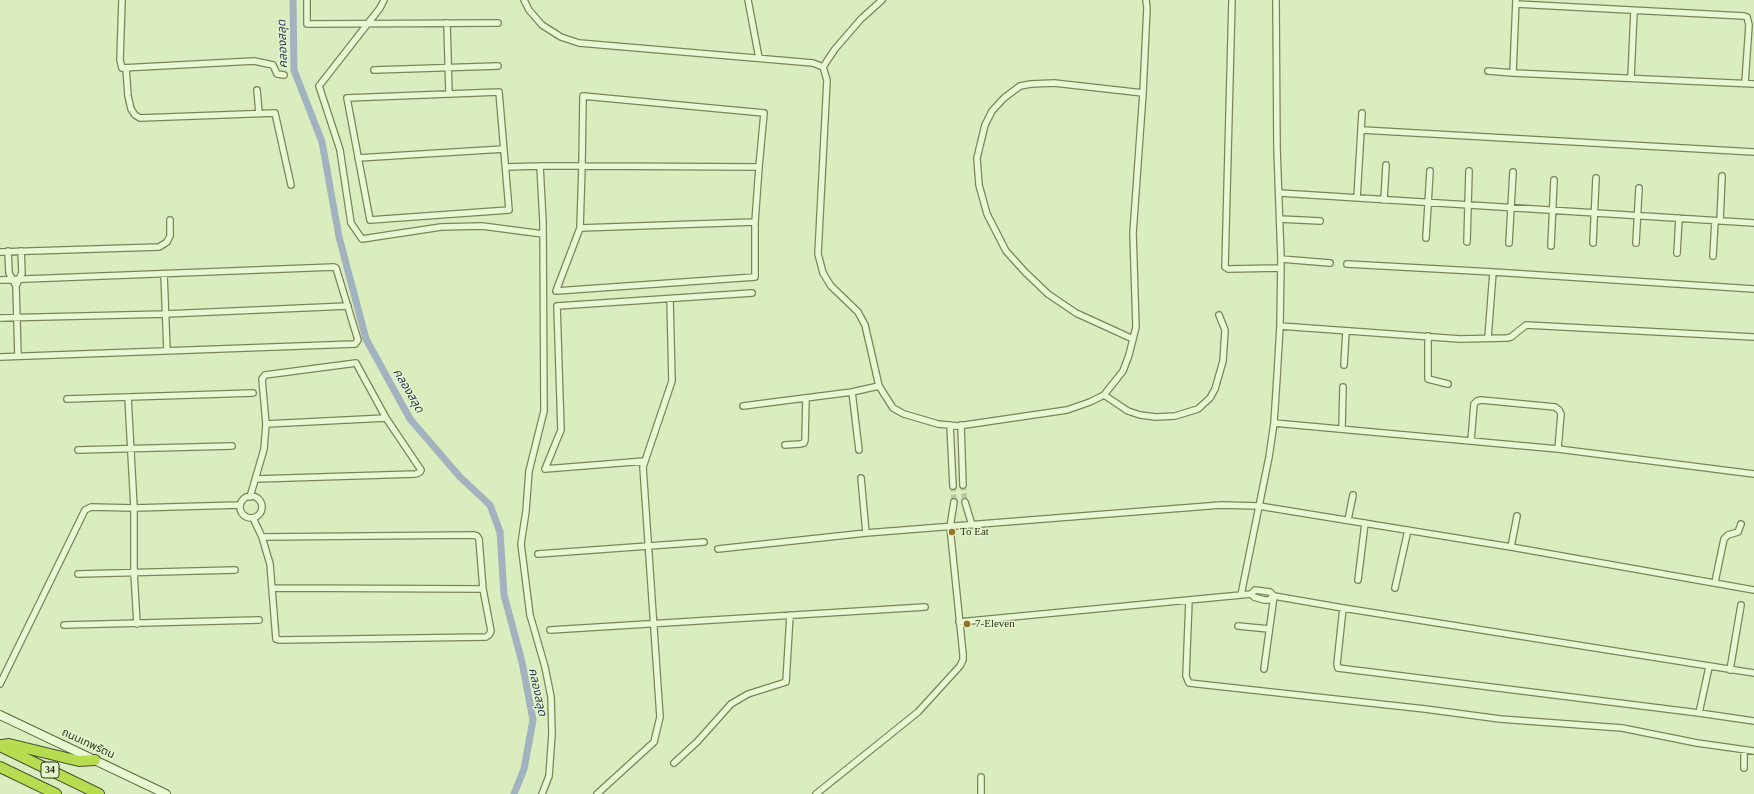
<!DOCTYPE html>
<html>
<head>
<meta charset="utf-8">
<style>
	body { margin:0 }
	canvas { display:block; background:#daedbf }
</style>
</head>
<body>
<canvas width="1754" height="794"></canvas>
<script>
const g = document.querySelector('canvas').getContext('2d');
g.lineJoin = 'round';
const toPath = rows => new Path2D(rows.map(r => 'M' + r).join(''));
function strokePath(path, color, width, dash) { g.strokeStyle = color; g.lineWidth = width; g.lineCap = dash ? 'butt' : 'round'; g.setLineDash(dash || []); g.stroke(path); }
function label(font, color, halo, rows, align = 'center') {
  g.font = font + ' "Times New Roman","Noto Sans Thai",serif'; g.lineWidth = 3; g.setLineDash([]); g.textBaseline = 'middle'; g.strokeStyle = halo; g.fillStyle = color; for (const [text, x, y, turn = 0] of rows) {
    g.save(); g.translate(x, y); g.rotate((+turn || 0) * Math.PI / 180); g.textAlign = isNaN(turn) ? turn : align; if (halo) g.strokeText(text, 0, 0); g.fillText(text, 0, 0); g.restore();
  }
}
strokePath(toPath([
	[293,0,294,70,322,142,339,237,366,339,410,419,460,477,490,505,500,532,504,595,522,662,533,720,524,769,514,794]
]), '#a2b3bf', 7);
strokePath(toPath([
	[963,485,965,502],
	[953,486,954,502]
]), '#b8c89e', 5.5, [5.5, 3]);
const street = toPath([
	[122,0,120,60,122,68,254,61,273,65,277,74,284,75],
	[307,0,307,24,498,23],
	[384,0,380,8,319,86,340,150,351,223,362,239,441,227,482,226,543,234],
	[524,0,529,10,542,25,561,37,579,43,813,63,823,67,827,80,818,254,823,273,831,286,858,312,865,325,879,386,893,408,904,414,938,424,958,426,1067,410,1090,402,1104,395,1123,371,1129,355,1136,327,1133,233,1143,93,1147,8,1146,0],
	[748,0,759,58],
	[1232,0,1225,267,1228,269,1281,268],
	[1516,0,1513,73,1754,84],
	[1516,4,1744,16,1747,17,1749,25,1745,83],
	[447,23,449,94],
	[823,67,835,49,861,19,882,0],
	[126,68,128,96,131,109,135,115,140,118,275,113,291,185],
	[374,70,498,66],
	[1488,71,1513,73],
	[1631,78,1634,11],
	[257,90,259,113],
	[499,92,509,210,370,220,347,98,499,92],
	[1362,130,1754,152],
	[358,158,504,149],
	[540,166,543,222,544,411,529,471,526,511,521,544,530,615,545,667,551,697,552,734,549,776,542,794],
	[506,167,540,166,582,166,759,167,755,222,755,277,556,291,580,228,582,166,583,96,764,113,759,167],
	[1280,193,1754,223],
	[1357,198,1362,113],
	[1384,200,1386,165],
	[1280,219,1320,221],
	[1720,221,1722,176],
	[580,228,755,222],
	[1426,238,1430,171],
	[1467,242,1469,171],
	[1509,243,1513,172],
	[1593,243,1596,178],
	[1636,243,1639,188],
	[1551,246,1554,180],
	[8,251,9,273,16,286,22,273,21,251],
	[0,252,159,247,167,242,170,236,170,220],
	[1677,253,1679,218],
	[1713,256,1715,221],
	[1281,259,1330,263],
	[1347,264,1493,272,1754,289],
	[164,274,167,351],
	[0,280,334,267,336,268,358,340,355,344,0,357],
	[16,286,18,356],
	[0,318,166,314,348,306],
	[1280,326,1460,339,1507,338,1511,337,1526,325,1754,337],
	[1428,336,1428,379,1448,384],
	[1488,338,1493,272],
	[1133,339,1076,313,1048,294,1025,272,1006,251,987,214,979,185,977,158,985,125,992,111,1004,98,1020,86,1031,84,1054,83,1143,93],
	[1344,365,1346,331],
	[852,392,859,450],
	[1104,395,1128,411,1140,415,1156,417,1175,416,1198,409,1210,398,1215,389,1223,361,1225,330,1219,315],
	[128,397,134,508,134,572,137,624],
	[67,399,253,393],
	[743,406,852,392,879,386],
	[1274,423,1558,449,1754,474],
	[266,424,386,418],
	[950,425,953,486],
	[961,425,963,485],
	[1342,428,1343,387],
	[1471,441,1474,404,1477,401,1481,400,1555,407,1559,410,1561,414,1558,449],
	[785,445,800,444,804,443,805,440,806,398],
	[78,450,232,446],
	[645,461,545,469,561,430,557,306,752,293],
	[861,478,866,533],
	'240 507a11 11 0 1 1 22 0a11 11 0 1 1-22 0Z',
	[250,497,264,449,266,424,262,379,265,375,356,363,386,418,421,470,420,472,416,474,256,479],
	[965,502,972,525],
	[253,518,262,537,270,564,276,639,280,640,486,637,489,635,491,631,483,589,479,539,477,536,473,535,262,537],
	[1348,520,1353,495],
	[1511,547,1517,516],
	[718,549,866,533,1221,505,1259,506,1511,547,1754,590],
	[538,554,704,542],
	[78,574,235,570],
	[1358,580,1365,523],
	[1715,582,1724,539,1728,535,1738,532,1741,524],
	[272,588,483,589],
	[1395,588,1408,530],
	[1251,594,1254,597,1264,600,1269,600,1274,596],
	[1241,595,1269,457,1274,423,1277,377,1280,326,1281,259,1277,149,1276,0],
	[1189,600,1186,676,1189,683,1425,709,1500,719,1622,728,1697,743,1754,751],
	[1343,608,1337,664,1338,668,1699,713,1754,721],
	[959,622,1241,595,1251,594,1255,590,1270,592,1274,596,1343,608,1754,673],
	[64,625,259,620],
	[1238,626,1269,629],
	[550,630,925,607],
	[1264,669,1274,596],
	[1730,670,1741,605],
	[0,684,85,510,91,507,134,508,240,505],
	[1699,713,1709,667],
	[674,763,697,742,731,704,748,694,786,682,790,615],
	[1744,768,1744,750],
	[597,794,654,742,660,717,643,467,672,381,670,299],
	[816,794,918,712,960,666,963,660,963,654,950,527,954,502],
	[981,794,981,777]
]);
const secondary = toPath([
	[0,715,166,794]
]);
const highway = toPath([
	[2,745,9,744,79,761,95,760],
	[0,746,99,794],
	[0,767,56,794]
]);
strokePath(street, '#7a8558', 8);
strokePath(secondary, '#5d673b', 10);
strokePath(highway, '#4c532c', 12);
strokePath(street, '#e8f8d2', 5.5);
strokePath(secondary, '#e8f8d2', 8);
strokePath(highway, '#b6dd4f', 10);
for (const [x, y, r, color] of [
	[952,532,4,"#937428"],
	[967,624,4,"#937428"]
]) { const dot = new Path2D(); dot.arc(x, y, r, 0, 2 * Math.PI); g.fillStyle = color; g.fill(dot); strokePath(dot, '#e4f5ce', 1.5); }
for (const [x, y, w] of [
	[50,770,18]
]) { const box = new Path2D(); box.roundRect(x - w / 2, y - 8, w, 16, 3); g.fillStyle = '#e4f5ce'; g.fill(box); strokePath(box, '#30351c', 1); }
label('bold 10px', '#30351c', null, [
	["34",50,770]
]);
label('11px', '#30351c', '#e4f5ce', [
	["To Eat",960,532],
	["7-Eleven",975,624]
], 'left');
label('11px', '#30351c', '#e4f5ce', [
	["ถนนเทพรัตน",88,744,25]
]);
label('italic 12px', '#2b3a54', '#e4f5ce', [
	["คลองสลุด",283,44,-92],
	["คลองสลุด",408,391,60],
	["คลองสลุด",537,692,78]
]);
</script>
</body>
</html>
